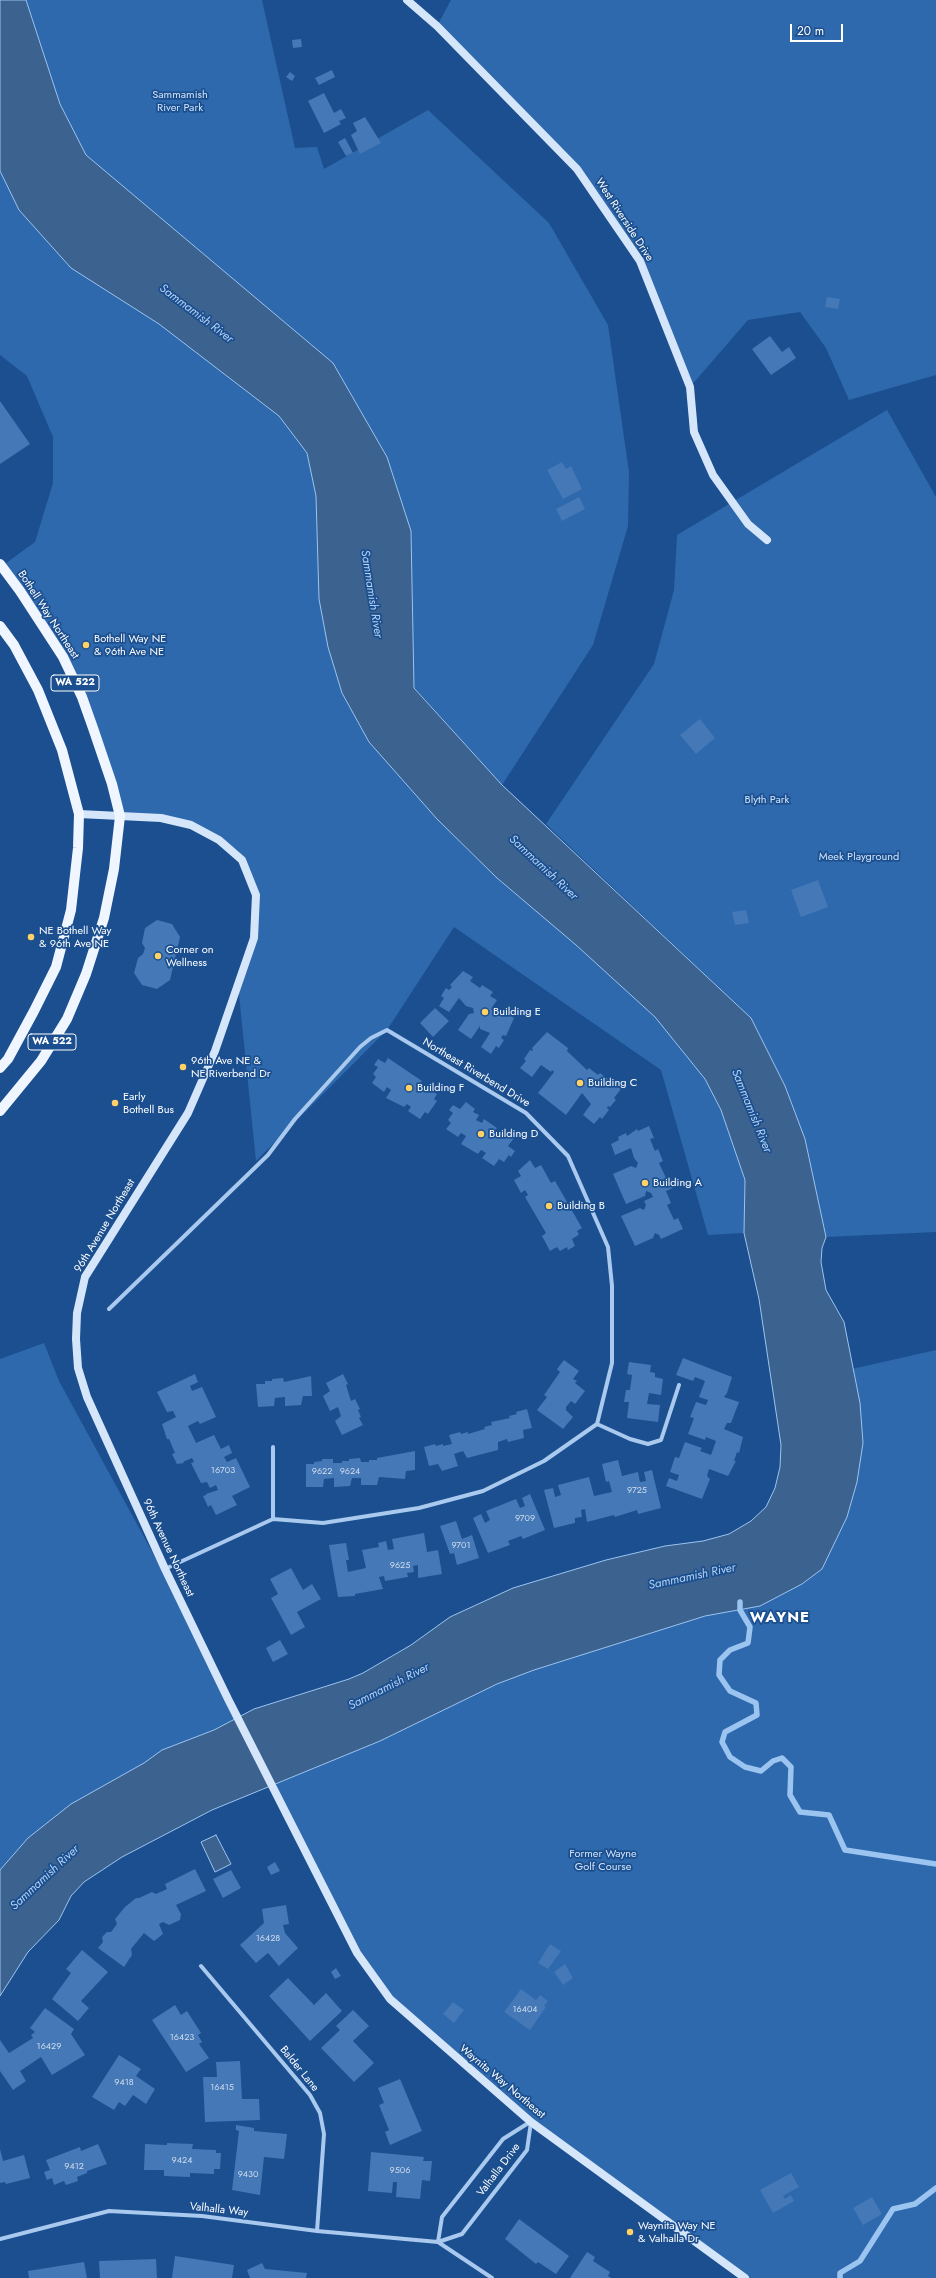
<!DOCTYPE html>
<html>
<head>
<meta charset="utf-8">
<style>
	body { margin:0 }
	#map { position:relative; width:936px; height:2278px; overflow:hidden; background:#1b4f8f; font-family:Jost,sans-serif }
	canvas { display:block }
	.scale { position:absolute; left:790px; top:24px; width:53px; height:18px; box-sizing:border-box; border:2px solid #fff; border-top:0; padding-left:5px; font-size:12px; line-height:14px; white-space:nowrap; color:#fff; -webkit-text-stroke:3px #1b4f8f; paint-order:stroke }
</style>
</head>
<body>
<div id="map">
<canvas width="936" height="2278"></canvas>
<div class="scale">20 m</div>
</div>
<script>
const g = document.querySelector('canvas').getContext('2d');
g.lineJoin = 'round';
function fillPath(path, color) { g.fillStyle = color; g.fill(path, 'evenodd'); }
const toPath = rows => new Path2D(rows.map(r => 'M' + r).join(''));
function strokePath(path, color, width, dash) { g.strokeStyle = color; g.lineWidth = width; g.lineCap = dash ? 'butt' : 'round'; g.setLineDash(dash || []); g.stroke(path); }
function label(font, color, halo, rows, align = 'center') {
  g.font = font + ' Jost,sans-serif'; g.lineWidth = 3.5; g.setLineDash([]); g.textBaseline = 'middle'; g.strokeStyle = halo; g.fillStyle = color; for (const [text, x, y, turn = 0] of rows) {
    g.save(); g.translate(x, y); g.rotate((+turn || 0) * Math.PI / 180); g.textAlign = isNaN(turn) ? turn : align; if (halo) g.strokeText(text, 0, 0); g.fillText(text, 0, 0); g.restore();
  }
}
fillPath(toPath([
	[26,0,262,0,295,148,317,147,324,169,428,110,549,223,608,325,629,472,628,526,593,645,502,785,414,687,411,531,387,457,333,363,86,155,60,104],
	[451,0,936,0,936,375,849,400,826,348,800,312,748,320,690,387,640,261,577,169,437,26],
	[0,171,19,210,71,268,159,324,279,416,307,453,316,496,319,599,342,693,369,742,437,819,497,878,576,945,655,1017,705,1079,721,1110,745,1180,744,1233,708,1235,661,1070,454,927,387,1030,256,1161,238,985,254,938,256,895,242,860,191,825,120,816,82,697,2,566,35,542,53,483,53,437,27,376,0,355],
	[887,410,936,497,936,1232,826,1237,805,1139,785,1086,751,1018,546,824,654,664,674,590,677,535],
	[44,1343,59,1381,259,1748,0,1933,0,1359],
	[936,1350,936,2278,745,2278,531,2122,390,1999,357,1953,304,1850,261,1751,709,1564,813,1495,852,1369]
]), '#2e69ad');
const water = toPath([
	[0,0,26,0,60,104,86,155,333,363,387,457,411,531,414,688,502,785,751,1018,785,1086,805,1139,826,1237,822,1248,821,1262,826,1290,844,1322,860,1403,863,1443,857,1482,847,1517,822,1569,802,1584,760,1606,705,1616,534,1670,497,1684,380,1741,212,1810,122,1857,84,1882,71,1896,59,1920,28,1952,0,1996,0,1870,28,1838,71,1804,144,1763,162,1750,214,1730,254,1709,349,1679,363,1673,411,1645,450,1617,513,1588,606,1560,665,1546,703,1541,729,1534,751,1521,766,1507,775,1488,780,1467,781,1445,759,1299,744,1233,745,1180,721,1110,705,1079,655,1017,576,945,497,878,437,819,369,742,342,693,328,647,319,599,316,496,307,453,279,416,159,324,71,268,19,210,0,171,0,0],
	[216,1835,231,1864,215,1872,201,1842,216,1835]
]);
fillPath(water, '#3c6290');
strokePath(water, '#9cc4f0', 1);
strokePath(toPath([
	[740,1602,740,1610,750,1627,748,1643,730,1650,720,1660,719,1675,730,1691,756,1703,757,1715,725,1732,722,1742,730,1757,745,1767,761,1771,773,1761,782,1758,791,1767,790,1795,800,1812,829,1815,845,1850,936,1864],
	[840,2278,840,2273,860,2261,893,2209,915,2204,936,2188]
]), '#9cc4f0', 5.5);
fillPath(toPath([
	[301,39,302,47,293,48,292,40],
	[332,70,335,77,319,85,315,78],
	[290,72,295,76,292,81,286,77],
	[324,93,334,113,341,109,346,118,339,121,341,124,324,133,308,101],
	[365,117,381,143,360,154,351,135,357,131,353,123],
	[345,138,353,153,346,156,338,142],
	[827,297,840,299,838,309,825,307],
	[770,336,782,352,789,347,796,358,771,375,752,349],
	[0,401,30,444,0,464],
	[562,462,566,469,571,466,582,489,563,499,547,470],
	[579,497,585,509,562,521,556,509],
	[700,719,715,738,696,754,680,735],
	[818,880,828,907,801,917,791,890],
	[746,910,749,923,735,925,732,912],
	[157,920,172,924,180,937,170,980,157,989,142,985,134,973,138,958,143,954,145,948,142,943,145,928],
	[463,971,473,977,470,981,480,988,482,985,493,992,490,996,497,1000,491,1009,502,1016,504,1012,514,1018,506,1036,503,1035,501,1038,504,1040,499,1048,496,1046,491,1054,481,1047,490,1033,480,1029,480,1026,471,1039,458,1030,469,1014,474,1013,473,1008,466,1006,459,998,449,1012,439,1006,444,998,441,996,446,988,449,990,452,987,450,985],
	[435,1008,449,1021,433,1037,420,1023],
	[547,1032,568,1048,567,1051,587,1070,589,1068,598,1075,600,1073,621,1089,614,1098,616,1100,610,1107,608,1106,607,1108,609,1110,602,1119,600,1117,594,1124,583,1115,591,1104,582,1093,566,1115,538,1093,554,1072,552,1070,551,1072,541,1065,532,1077,520,1068,526,1061,524,1059,530,1050,533,1051,532,1048],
	[388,1058,422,1081,420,1083,437,1094,434,1099,437,1101,428,1114,425,1112,420,1119,408,1111,411,1107,407,1104,404,1107,386,1098,391,1090,387,1087,384,1092,372,1083,376,1077,373,1074,378,1067,374,1065,378,1059,385,1063],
	[466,1102,475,1109,473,1112,479,1115,476,1120,482,1123,484,1119,497,1128,495,1130,501,1135,504,1131,514,1138,508,1146,515,1151,511,1157,509,1155,504,1162,499,1159,494,1166,482,1158,486,1153,481,1150,478,1154,461,1144,466,1136,461,1133,458,1137,446,1129,451,1123,448,1120,453,1113,449,1110,453,1105,460,1109],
	[649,1126,654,1138,650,1139,655,1151,658,1149,663,1161,659,1163,666,1178,670,1176,675,1187,666,1191,671,1203,667,1205,674,1220,678,1218,683,1229,661,1239,659,1235,655,1233,653,1238,635,1246,621,1216,640,1208,644,1210,646,1205,644,1201,653,1197,651,1193,646,1191,645,1196,626,1204,613,1174,631,1166,636,1168,638,1163,634,1158,631,1148,615,1155,611,1144,619,1140,618,1137,626,1133,627,1136,637,1129,638,1131],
	[530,1160,535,1168,541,1165,551,1183,555,1181,582,1228,577,1231,579,1234,577,1236,572,1239,575,1246,568,1250,567,1247,560,1251,557,1247,550,1251,542,1236,546,1233,525,1197,528,1195,525,1190,521,1193,514,1180,521,1176,518,1171],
	[683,1358,732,1377,727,1393,724,1397,739,1402,731,1423,727,1423,724,1429,743,1437,739,1453,737,1452,734,1461,736,1461,728,1476,709,1469,707,1476,710,1479,702,1499,666,1486,669,1478,677,1481,679,1475,670,1472,675,1457,679,1458,685,1442,702,1448,700,1451,711,1455,716,1441,706,1437,705,1440,688,1434,694,1418,690,1417,696,1402,706,1405,708,1400,699,1397,705,1381,695,1377,693,1381,676,1375],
	[564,1360,579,1371,573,1379,577,1381,575,1383,585,1391,575,1404,571,1401,566,1407,566,1410,573,1417,563,1429,537,1410,547,1397,544,1395,560,1372,557,1369],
	[629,1362,651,1365,650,1372,655,1373,655,1377,663,1379,661,1395,649,1393,647,1404,660,1405,658,1422,627,1418,629,1402,624,1402,626,1390,630,1390,632,1375,627,1374],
	[195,1374,198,1382,190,1386,192,1391,202,1387,216,1417,200,1424,198,1421,188,1426,196,1443,214,1435,221,1449,229,1445,232,1453,224,1457,227,1462,236,1458,250,1487,232,1496,237,1505,216,1515,211,1505,208,1507,203,1496,206,1495,206,1494,218,1490,216,1485,210,1488,207,1482,201,1483,191,1463,194,1462,192,1458,183,1462,184,1463,177,1464,172,1454,175,1453,169,1439,167,1439,162,1424,176,1417,173,1411,167,1412,157,1392],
	[343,1374,348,1384,346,1385,351,1401,355,1399,360,1409,358,1410,361,1417,359,1418,363,1425,342,1435,335,1421,341,1416,338,1407,330,1411,323,1396,330,1391,326,1383],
	[311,1376,312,1396,303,1396,301,1405,285,1406,285,1397,275,1398,274,1406,258,1407,256,1384,265,1384,265,1381,272,1381,272,1379,283,1378,284,1382],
	[527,1409,532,1428,523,1430,524,1438,508,1442,507,1439,498,1442,498,1450,467,1458,463,1451,454,1454,458,1466,442,1471,438,1464,429,1466,424,1447,435,1444,436,1446,443,1444,443,1446,452,1444,449,1435,460,1432,461,1434,468,1432,468,1434,485,1429,484,1427,492,1425,491,1422,510,1418,509,1416,517,1414,516,1412],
	[415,1451,415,1470,406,1471,405,1479,379,1477,377,1485,361,1485,361,1478,352,1478,350,1486,334,1487,334,1478,324,1479,323,1487,306,1487,306,1464,314,1464,314,1462,322,1461,322,1459,333,1459,333,1463,342,1463,342,1461,349,1461,349,1459,360,1458,361,1462,369,1462,369,1460,377,1460,377,1458],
	[618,1460,622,1476,638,1472,640,1482,646,1481,644,1472,652,1470,661,1508,638,1514,637,1510,615,1517,614,1515,587,1522,585,1509,581,1510,582,1517,575,1518,575,1523,554,1528,544,1490,553,1488,555,1497,561,1495,558,1485,589,1477,594,1496,612,1492,609,1481,606,1482,602,1464],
	[530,1494,545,1530,523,1539,521,1536,508,1541,510,1545,488,1553,473,1518,481,1514,485,1523,490,1520,486,1511,516,1499,520,1508,525,1506,522,1498],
	[456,1521,462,1539,472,1535,479,1558,457,1565,454,1553,450,1554,440,1526],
	[424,1533,427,1552,438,1550,442,1574,418,1578,418,1565,413,1566,414,1572,407,1573,408,1577,385,1581,384,1576,379,1577,383,1589,355,1594,355,1596,338,1597,329,1545,346,1543,349,1560,346,1560,348,1572,366,1568,362,1550,379,1547,378,1543,386,1541,388,1550,394,1549,392,1539],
	[291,1568,303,1590,312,1584,321,1599,297,1612,305,1627,291,1635,271,1598,278,1594,270,1579],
	[280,1640,288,1654,273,1662,266,1648],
	[275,1862,280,1871,271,1875,267,1867],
	[195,1869,206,1891,176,1905,181,1914,180,1920,169,1925,163,1922,159,1924,163,1934,154,1941,144,1933,131,1949,132,1955,124,1967,98,1948,103,1942,102,1937,107,1932,111,1932,117,1924,115,1919,125,1907,136,1898,139,1898,152,1892,156,1894,167,1889,165,1884],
	[231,1870,241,1888,223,1898,213,1879],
	[286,1905,289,1924,283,1925,285,1933,298,1948,279,1966,268,1953,256,1963,240,1945,264,1923,262,1909],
	[550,1944,561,1951,548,1969,538,1963],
	[82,1950,108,1972,81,2001,89,2008,78,2021,52,1999,71,1973,66,1969],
	[565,1964,573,1978,563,1985,554,1972],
	[336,1968,341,1976,335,1979,331,1972],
	[288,1978,314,2005,326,1993,342,2011,310,2041,269,1996],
	[521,1989,536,2000,540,1995,548,2001,544,2006,546,2007,530,2030,504,2012],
	[453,2002,464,2010,454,2023,443,2014],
	[175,2005,181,2015,187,2011,201,2033,198,2035,202,2042,199,2044,209,2058,186,2072,152,2020],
	[45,2008,74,2029,71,2034,85,2055,52,2075,41,2057,20,2071,26,2081,13,2090,0,2071,0,2040,9,2053,33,2038,31,2035,35,2032,30,2028],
	[353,2010,369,2026,353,2041,374,2063,354,2082,321,2048,340,2030,336,2026],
	[119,2055,141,2069,136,2076,155,2089,146,2104,133,2095,125,2106,119,2102,114,2110,92,2097],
	[240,2061,242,2099,259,2099,260,2120,205,2122,203,2077,217,2077,216,2062],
	[400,2079,422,2131,390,2145,385,2132,389,2130,379,2105,384,2103,378,2088],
	[236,2125,254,2128,254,2131,287,2134,284,2159,264,2157,260,2195,232,2190,239,2131,236,2130],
	[167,2143,193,2144,192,2149,216,2150,216,2153,221,2153,220,2169,214,2169,214,2174,190,2173,190,2177,164,2176,164,2170,144,2170,145,2144,167,2145],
	[98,2144,107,2164,87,2171,87,2173,77,2177,78,2181,66,2185,64,2181,54,2185,52,2178,47,2180,44,2172,50,2170,46,2160,80,2147,81,2151],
	[0,2149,3,2161,24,2155,30,2178,6,2184,5,2182,0,2183],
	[371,2152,424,2157,423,2161,432,2161,430,2181,422,2180,420,2199,396,2197,397,2182,393,2182,392,2193,368,2191],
	[791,2173,799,2187,783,2196,785,2199,791,2195,794,2201,773,2213,760,2190],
	[872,2197,882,2214,863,2225,853,2208],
	[519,2219,569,2256,556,2274,538,2262,536,2264,505,2239],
	[587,2252,595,2257,593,2261,610,2272,608,2276,611,2278,570,2278],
	[175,2256,234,2265,232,2278,172,2278],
	[156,2259,157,2278,100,2278,99,2261],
	[84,2262,87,2278,29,2278,28,2271],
	[262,2263,265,2269,307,2273,306,2278,250,2278,247,2270]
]), '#4478b7');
strokePath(toPath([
	[109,1309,268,1155,295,1119,360,1047,371,1038,387,1030,526,1113,568,1156,608,1247,612,1286,612,1363,597,1424,544,1461,483,1491,419,1508,323,1523,273,1519,165,1569],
	[597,1424,630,1439,648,1444,661,1440,679,1385],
	[273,1519,273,1447],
	[201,1966,310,2095,320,2113,324,2134,317,2231],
	[0,2239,109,2211,202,2216,317,2231,438,2242,462,2234,527,2150,531,2122],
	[438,2242,442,2217,503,2139,530,2122],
	[438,2242,492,2278]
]), '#a9c9ee', 4);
strokePath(toPath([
	[407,0,437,26,577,169,640,261,690,387,694,432,713,475,748,524,767,540],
	[79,814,161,818,191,825,219,840,242,860,256,895,254,938,215,1051,188,1113,85,1277,77,1313,76,1339,78,1368,87,1397,165,1569,228,1699,357,1953,390,1999,531,2122,745,2278]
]), '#d6e6fa', 8);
strokePath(toPath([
	[0,564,20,591,63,657,82,697,93,728,112,784,120,816,114,869,104,918,86,974,67,1019,41,1061,0,1111],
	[0,626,14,645,38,690,62,750,79,814,78,848,71,910,56,967,34,1011,8,1059,0,1068]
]), '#f0f6ff', 10);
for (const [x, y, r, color] of [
	[86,645,4,"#ffd166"],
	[31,937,4,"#ffd166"],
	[158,956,4,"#ffd166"],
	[485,1012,4,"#ffd166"],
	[183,1067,4,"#ffd166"],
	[580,1083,4,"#ffd166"],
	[409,1088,4,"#ffd166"],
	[115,1103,4,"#ffd166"],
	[481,1134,4,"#ffd166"],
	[645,1183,4,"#ffd166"],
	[549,1206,4,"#ffd166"],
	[630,2232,4,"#ffd166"]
]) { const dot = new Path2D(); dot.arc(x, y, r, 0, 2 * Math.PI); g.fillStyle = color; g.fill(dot); strokePath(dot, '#1b4f8f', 1.5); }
label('9px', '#d0dded', null, [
	["16703",223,1471],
	["9622",322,1472],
	["9624",350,1472],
	["9725",637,1491],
	["9709",525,1519],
	["9701",461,1546],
	["9625",400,1566],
	["16428",268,1939],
	["16404",525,2010],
	["16423",182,2038],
	["16429",49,2047],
	["9418",124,2083],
	["16415",222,2088],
	["9424",182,2161],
	["9412",74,2167],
	["9506",400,2171],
	["9430",248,2175]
]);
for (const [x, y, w] of [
	[75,683,48],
	[52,1042,48]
]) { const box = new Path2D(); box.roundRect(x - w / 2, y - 8, w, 16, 3); g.fillStyle = '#1b4f8f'; g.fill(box); strokePath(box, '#fff', 1); }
label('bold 10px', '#fff', null, [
	["WA 522",75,683],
	["WA 522",52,1042]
]);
label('11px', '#cfe3fa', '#1b4f8f', [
	["Sammamish",180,95],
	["River Park",180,108],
	["Blyth Park",767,800],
	["Meek Playground",859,857],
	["Former Wayne",603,1854],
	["Golf Course",603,1867]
]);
label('11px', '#fff', '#1b4f8f', [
	["West Riverside Drive",624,220,57],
	["Bothell Way Northeast",48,615,57],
	["Northeast Riverbend Drive",476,1073,31],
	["96th Avenue Northeast",105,1226,-59],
	["96th Avenue Northeast",168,1548,65],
	["Balder Lane",299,2069,51],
	["Waynita Way Northeast",502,2082,40],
	["Valhalla Drive",499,2170,-53],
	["Valhalla Way",219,2210,6]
]);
label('11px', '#fff', '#1b4f8f', [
	["Bothell Way NE",94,639],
	["& 96th Ave NE",94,652],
	["NE Bothell Way",39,931],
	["& 96th Ave NE",39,944],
	["Corner on",166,950],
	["Wellness",166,963],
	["Building E",493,1012],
	["96th Ave NE &",191,1061],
	["NE Riverbend Dr",191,1074],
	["Building C",588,1083],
	["Building F",417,1088],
	["Early",123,1097],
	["Bothell Bus",123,1110],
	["Building D",489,1134],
	["Building A",653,1183],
	["Building B",557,1206],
	["Waynita Way NE",638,2226],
	["& Valhalla Dr",638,2239]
], 'left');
label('italic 12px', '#b5d3f5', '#1b4f8f', [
	["Sammamish River",196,314,37],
	["Sammamish River",371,594,81],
	["Sammamish River",543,868,43],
	["Sammamish River",751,1111,68],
	["Sammamish River",692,1577,-12],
	["Sammamish River",389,1687,-27],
	["Sammamish River",45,1878,-43]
]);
g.letterSpacing = '1px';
label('bold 15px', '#fff', '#1b4f8f', [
	["WAYNE",780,1618]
]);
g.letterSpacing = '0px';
</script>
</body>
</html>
